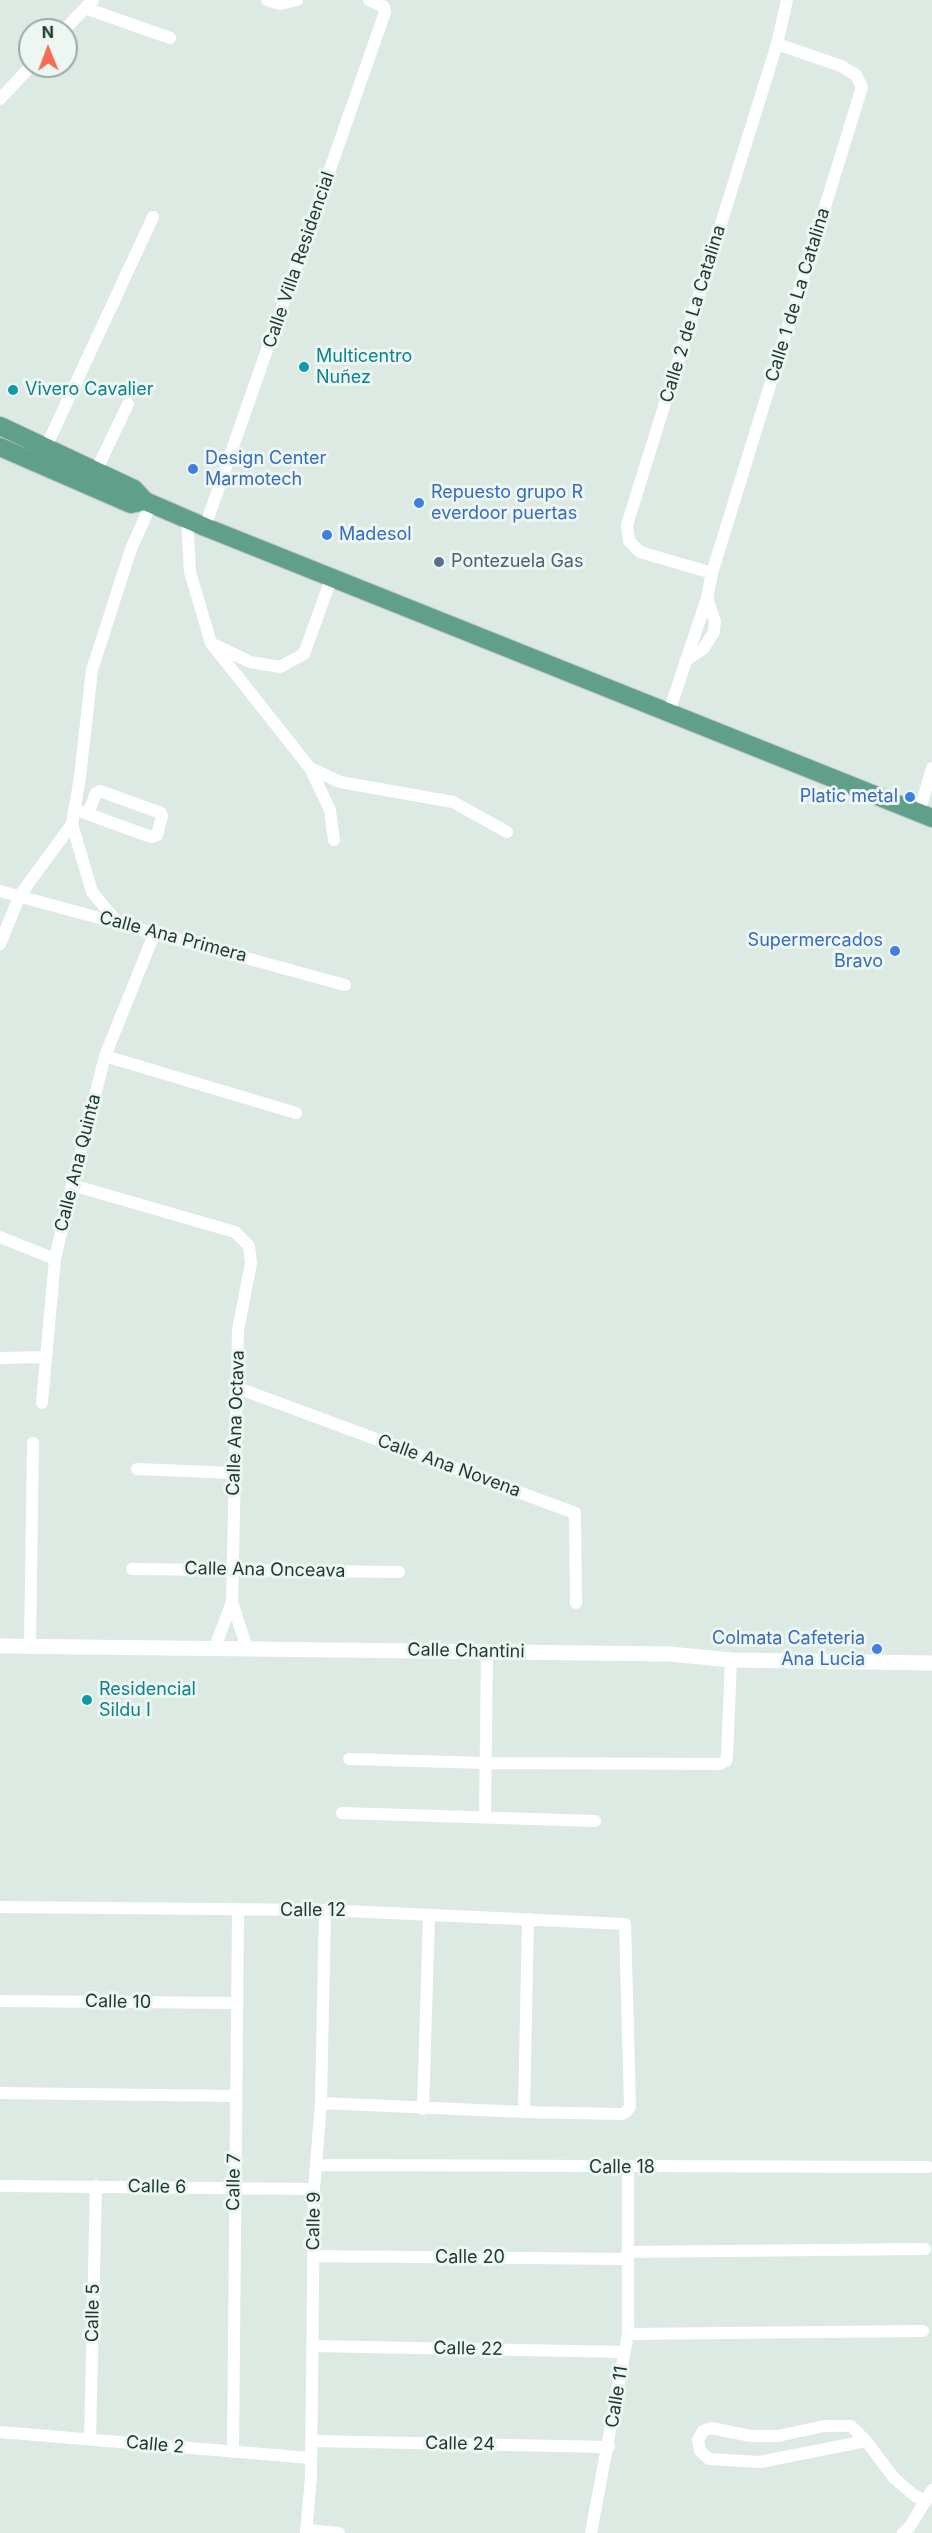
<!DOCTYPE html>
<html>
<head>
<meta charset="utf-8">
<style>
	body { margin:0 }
	#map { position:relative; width:932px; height:2533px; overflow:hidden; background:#dde9e3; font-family:Inter,sans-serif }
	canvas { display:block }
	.north { position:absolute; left:18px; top:18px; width:60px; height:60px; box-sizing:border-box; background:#edf6f1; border:2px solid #9aaaa4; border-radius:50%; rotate:359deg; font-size:16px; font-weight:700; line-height:24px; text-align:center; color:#1e3930 }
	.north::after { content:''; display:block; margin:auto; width:21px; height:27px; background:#f56c4f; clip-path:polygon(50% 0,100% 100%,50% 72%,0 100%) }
</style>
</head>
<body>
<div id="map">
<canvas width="932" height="2533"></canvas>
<div class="north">N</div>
</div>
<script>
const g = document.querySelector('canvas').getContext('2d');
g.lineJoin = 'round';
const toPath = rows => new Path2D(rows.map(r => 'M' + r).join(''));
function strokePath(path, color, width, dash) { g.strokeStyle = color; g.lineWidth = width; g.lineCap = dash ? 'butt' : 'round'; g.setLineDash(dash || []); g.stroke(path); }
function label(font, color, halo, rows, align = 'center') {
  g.font = font + ' Inter,sans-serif'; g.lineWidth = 6; g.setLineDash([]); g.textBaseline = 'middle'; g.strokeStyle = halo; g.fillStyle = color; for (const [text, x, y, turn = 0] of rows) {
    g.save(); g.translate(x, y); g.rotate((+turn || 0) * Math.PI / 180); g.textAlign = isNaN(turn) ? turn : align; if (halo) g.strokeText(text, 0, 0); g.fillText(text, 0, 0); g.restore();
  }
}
const primary = toPath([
	[0,426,134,489,145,501,205,527,932,818],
	[0,447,131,504,145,501]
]);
strokePath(primary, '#bcc4c1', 20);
strokePath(toPath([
	[267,0,280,4,297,0],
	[85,8,170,38],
	[64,30,93,0],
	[0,99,31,66],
	[46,447,153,217],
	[96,471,128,404],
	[187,519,190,572,211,643,310,768,340,782,453,802,507,832],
	[205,527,385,12,384,7,369,0],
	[712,573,640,552,629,541,627,525,777,44,787,0],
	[215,645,250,662,280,667,304,654,331,579],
	[685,661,703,649,714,632,715,621,707,598],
	[669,712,707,598,712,573,862,87,856,75,841,66,777,44],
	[310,768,330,810,334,840],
	[74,809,88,814,151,837,157,835,162,816,161,813,100,791,96,793,88,814],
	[919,813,932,768],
	[72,824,92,892,117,922],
	[0,891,345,985],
	[0,944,20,895,72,824,80,777,92,670,131,549,151,504],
	[105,1056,296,1113],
	[72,1185,235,1232,249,1246,251,1263,238,1330,232,1602,215,1647],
	[0,1237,55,1259],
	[0,1358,46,1357],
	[238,1388,575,1513,576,1603],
	[42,1403,55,1259,72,1185,105,1056,155,932],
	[137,1469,234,1473],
	[132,1569,399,1572],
	[232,1602,247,1648],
	[30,1646,33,1443],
	[349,1759,485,1763,720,1764,726,1761,727,1756,731,1660],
	[342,1813,595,1821],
	[485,1816,487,1651],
	[0,1907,325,1910,625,1924,630,2107,626,2112,622,2114,524,2112,321,2103],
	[0,2001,237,2003],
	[0,2093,235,2096],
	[423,2109,429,1915],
	[524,2112,528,1919],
	[316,2165,928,2167],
	[0,2186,314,2189],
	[627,2252,925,2249],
	[313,2256,627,2259],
	[628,2334,923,2331],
	[312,2346,624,2352],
	[0,2432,311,2458],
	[90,2439,96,2186],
	[311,2441,609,2447],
	[866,2441,760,2462,709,2459,700,2451,698,2440,703,2431,711,2428,751,2436,778,2436,824,2426,851,2426,866,2441,894,2478,915,2496,926,2501],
	[233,2452,238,1911],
	[307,2530,339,2533],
	[306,2533,311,2477,314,2189,321,2103,325,1910],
	[591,2533,628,2334,628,2168],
	[903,2533,909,2528,932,2490]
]), '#fff', 12);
strokePath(toPath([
	[0,1646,670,1654,731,1660,932,1663]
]), '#fff', 15);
strokePath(primary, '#60a08b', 18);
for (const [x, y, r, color] of [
	[304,367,6,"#0f9aa8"],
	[13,390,6,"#0f9aa8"],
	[193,469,6,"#3f7fe0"],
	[419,503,6,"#3f7fe0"],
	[327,535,6,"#3f7fe0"],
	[439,562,6,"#5c6f8a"],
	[910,797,6,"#3f7fe0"],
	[895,951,6,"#3f7fe0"],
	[877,1649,6,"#3f7fe0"],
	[87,1700,6,"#0f9aa8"]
]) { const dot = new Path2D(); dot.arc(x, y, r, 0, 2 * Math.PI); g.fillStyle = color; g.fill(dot); strokePath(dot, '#edf6f1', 2); }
label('18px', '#1e3930', '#edf6f1', [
	["Calle Villa Residencial",299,260,-71],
	["Calle 1 de La Catalina",798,295,-73],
	["Calle 2 de La Catalina",693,314,-73],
	["Calle Ana Primera",173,937,15],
	["Calle Ana Quinta",78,1163,-76],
	["Calle Ana Octava",236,1423,-88],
	["Calle Ana Novena",449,1466,20],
	["Calle Ana Onceava",265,1570,1],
	["Calle Chantini",466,1651,1],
	["Calle 12",313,1911],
	["Calle 10",118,2002,1],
	["Calle 18",622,2168],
	["Calle 7",234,2182,-89],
	["Calle 6",157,2187,1],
	["Calle 9",314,2221,-89],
	["Calle 20",470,2258],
	["Calle 5",93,2313,-89],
	["Calle 22",468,2349,1],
	["Calle 11",617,2397,-81],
	["Calle 24",460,2444,1],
	["Calle 2",155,2445,5]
]);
label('18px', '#0d838f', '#edf6f1', [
	["Multicentro",316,357],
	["Nuñez",316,378],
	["Vivero Cavalier",25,390],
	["Residencial",99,1690],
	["Sildu I",99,1711]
], 'left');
label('18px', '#366cbe', '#edf6f1', [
	["Design Center",205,459],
	["Marmotech",205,480],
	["Repuesto grupo R",431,493],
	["everdoor puertas",431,514],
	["Madesol",339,535],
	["Platic metal",898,797,"right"],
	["Supermercados",883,941,"right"],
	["Bravo",883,962,"right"],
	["Colmata Cafeteria",865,1639,"right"],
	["Ana Lucia",865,1660,"right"]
], 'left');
label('18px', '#4e5e75', '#edf6f1', [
	["Pontezuela Gas",451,562]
], 'left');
</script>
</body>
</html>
